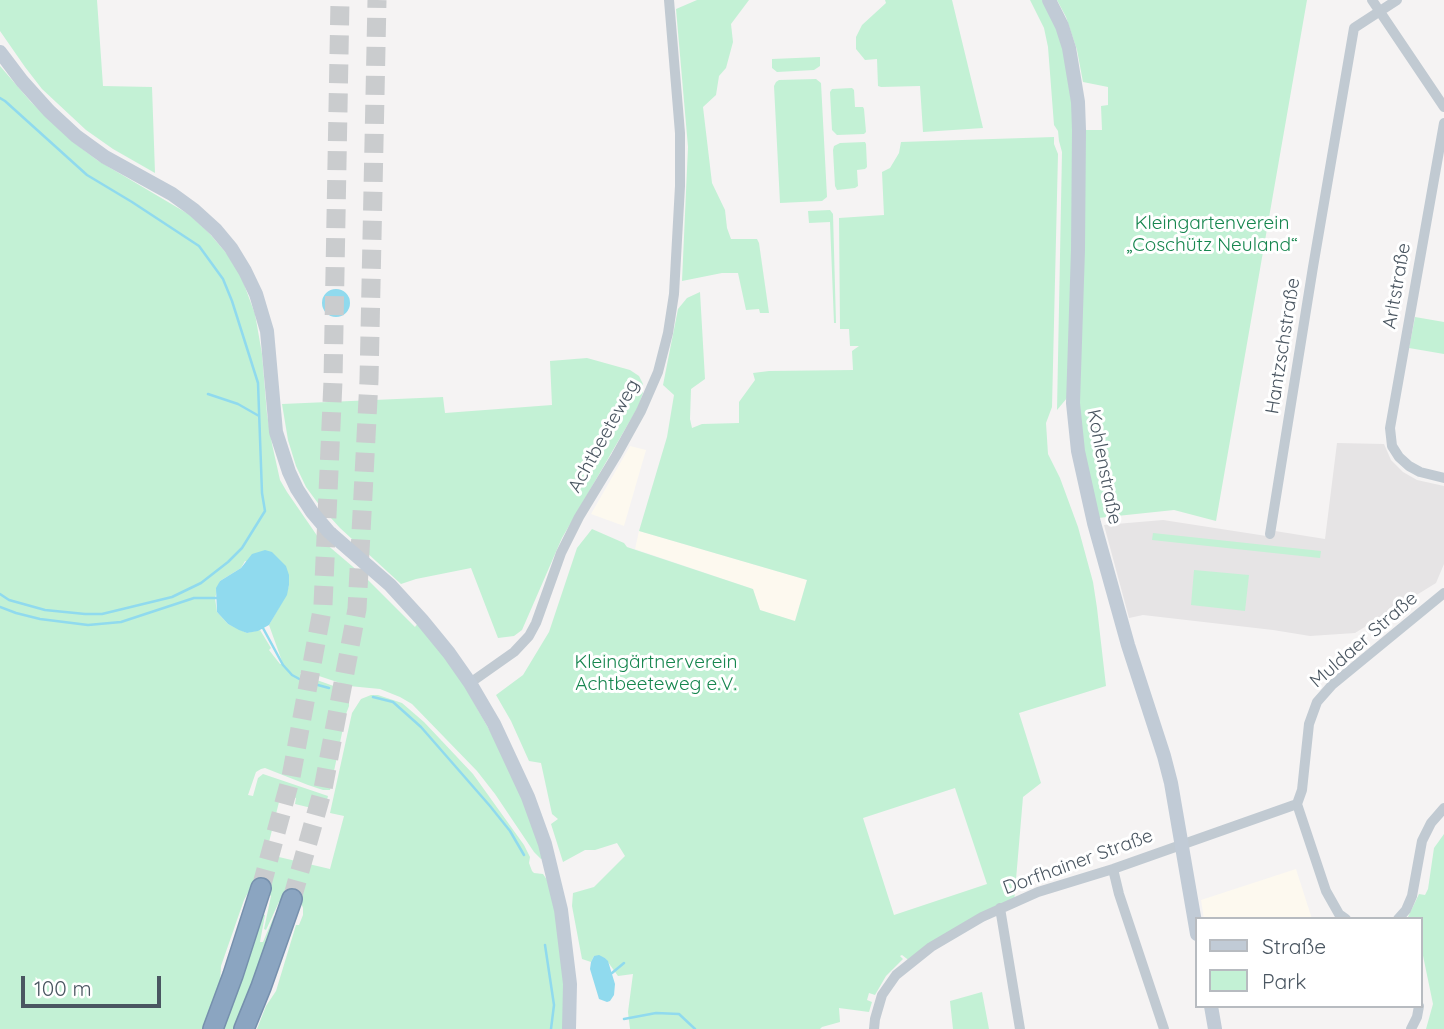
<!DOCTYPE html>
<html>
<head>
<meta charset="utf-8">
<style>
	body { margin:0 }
	#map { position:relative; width:1444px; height:1029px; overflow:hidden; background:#f5f3f3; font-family:Quicksand,sans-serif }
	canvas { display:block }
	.legend { position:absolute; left:1195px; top:917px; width:228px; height:91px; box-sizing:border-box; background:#fff; border:2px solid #b7bbc0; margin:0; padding:9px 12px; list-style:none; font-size:21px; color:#4a5661 }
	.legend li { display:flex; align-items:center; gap:14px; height:35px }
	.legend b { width:35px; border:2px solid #b7bbc0 }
	.scale { position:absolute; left:21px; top:976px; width:140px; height:32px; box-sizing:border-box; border:4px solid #4a5661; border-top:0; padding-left:9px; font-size:21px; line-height:24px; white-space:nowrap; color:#4a5661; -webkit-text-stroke:5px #fff; paint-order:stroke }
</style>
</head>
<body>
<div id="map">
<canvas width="1444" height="1029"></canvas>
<ul class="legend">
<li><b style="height:9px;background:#c1cbd6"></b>Straße</li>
<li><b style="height:19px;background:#c3f1d5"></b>Park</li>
</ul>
<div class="scale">100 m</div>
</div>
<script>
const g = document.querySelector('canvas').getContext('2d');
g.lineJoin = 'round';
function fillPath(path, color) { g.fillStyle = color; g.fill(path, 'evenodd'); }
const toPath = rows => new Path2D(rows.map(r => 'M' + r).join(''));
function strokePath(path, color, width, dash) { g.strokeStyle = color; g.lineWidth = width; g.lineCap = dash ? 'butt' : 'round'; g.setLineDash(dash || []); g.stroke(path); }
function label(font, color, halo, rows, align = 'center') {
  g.font = font + ' Quicksand,sans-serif'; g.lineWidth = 6; g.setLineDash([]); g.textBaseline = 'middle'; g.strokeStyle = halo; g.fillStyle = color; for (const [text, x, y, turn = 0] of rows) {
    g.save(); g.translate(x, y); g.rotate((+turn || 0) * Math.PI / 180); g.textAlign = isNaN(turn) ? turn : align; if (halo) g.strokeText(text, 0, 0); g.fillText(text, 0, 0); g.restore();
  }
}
fillPath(toPath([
	[630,446,646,450,624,526,591,514],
	[639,531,807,580,795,622,760,610,753,589,635,549],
	[1296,869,1312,919,1204,919,1201,900]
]), '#fdf9ef');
fillPath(toPath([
	[1337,443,1384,444,1391,460,1403,472,1417,480,1444,486,1444,564,1436,583,1355,633,1310,636,1273,630,1143,615,1129,618,1104,525,1163,520,1273,537,1275,531,1325,539]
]), '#e6e4e5');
fillPath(toPath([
	[0,0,97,0,103,86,152,87,155,173,113,149,86,130,42,89,25,67,0,31],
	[697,0,749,0,731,24,733,42,726,68,719,76,716,95,703,107,712,183,725,210,727,228,731,239,757,239,759,243,769,313,760,313,759,309,746,310,738,273,722,273,682,281,688,147,676,9],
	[885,0,952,0,983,128,923,132,920,86,881,87,878,86,877,59,865,60,856,49,856,37,862,25,886,3],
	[1030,0,1042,0,1054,22,1063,49,1073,111,1072,250,1067,398,1057,410,1062,152,1059,141,1058,131,1054,125,1048,47,1044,28],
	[1057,0,1307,0,1216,521,1174,510,1098,518,1079,430,1084,130,1102,130,1101,106,1108,105,1108,87,1083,82,1077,50,1066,17],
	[820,57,820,66,814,70,777,72,772,68,772,59],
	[0,66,31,102,76,144,97,160,190,215,210,234,227,254,241,276,255,314,262,354,267,414,272,444,280,480,287,492,318,537,366,578,415,627,418,623,460,678,512,770,544,858,541,859,534,852,495,794,477,771,412,704,400,697,380,689,349,686,304,671,300,674,342,689,349,697,349,706,346,714,330,790,323,790,308,785,265,768,261,769,256,772,248,795,253,796,258,778,263,774,328,796,324,811,295,804,296,798,281,794,266,854,330,869,344,816,330,813,352,713,361,699,371,695,378,695,402,703,424,722,473,774,524,845,530,857,529,863,532,871,534,873,543,874,550,884,563,959,564,1029,257,1029,266,1006,276,991,296,925,299,925,303,915,303,908,300,900,283,903,279,902,266,930,264,929,271,896,265,891,254,887,249,891,244,900,221,966,220,984,202,1029,0,1029],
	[245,561,289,585,286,595,269,625,283,664,280,664,269,650,271,648,260,630,247,633,228,624,217,612,215,598,220,581,241,568],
	[816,79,821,83,827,197,822,201,780,203,774,86,776,82,779,80],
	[852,88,854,90,855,107,863,107,864,109,866,132,864,134,837,135,832,130,830,92,832,89],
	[1054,137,1054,144,1058,154,1052,407,1046,423,1048,454,1060,478,1078,527,1093,582,1097,608,1106,686,1019,713,1041,783,1023,797,1014,903,911,962,902,955,900,956,903,959,886,976,875,995,869,993,867,1000,872,1002,869,1012,839,1008,840,1022,822,1027,820,1029,630,1029,628,1012,633,974,618,976,605,958,594,956,591,962,582,959,572,906,573,893,594,887,625,856,617,843,595,850,585,850,563,862,551,824,558,819,552,814,541,763,529,761,511,721,496,695,523,675,549,632,577,548,592,529,624,543,627,547,753,589,760,610,795,621,807,580,639,531,667,437,674,395,663,385,678,309,687,298,700,292,705,379,691,389,690,419,692,428,702,424,739,423,739,402,755,380,753,373,769,371,853,370,852,351,859,346,850,346,849,329,840,329,839,218,884,215,882,172,890,168,899,153,901,142],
	[955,788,987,884,894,915,863,818],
	[865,142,866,144,867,167,865,169,857,170,858,186,855,188,837,190,835,186,833,150,834,146,840,143],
	[830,210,833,214,836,323,834,323,830,222,809,223,808,211],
	[1415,317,1444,322,1444,354,1409,348],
	[587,358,630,370,639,376,643,384,643,393,638,407,562,538,522,630,514,636,498,638,471,568,416,579,401,584,340,528,320,506,306,487,296,466,288,440,282,404,443,397,445,413,552,405,550,361],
	[1153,533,1321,551,1320,558,1152,540],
	[1194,570,1249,575,1245,611,1191,605],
	[1444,834,1444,1029,1426,1029,1433,1004,1421,946,1421,919,1407,919,1419,894,1425,895,1428,889,1434,848],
	[263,914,265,915,260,942,263,942,274,916,277,923,235,1029,222,1029,260,915,262,916],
	[982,992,989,1029,953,1029,950,1001]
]), '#c3f1d5');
fillPath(toPath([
	'322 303a14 14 0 1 1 28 0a14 14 0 1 1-28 0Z',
	[265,550,272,552,286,566,289,575,289,585,287,595,269,625,258,631,247,633,239,630,228,624,217,612,216,588,220,581,241,568,252,554],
	[599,955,605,958,608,961,615,984,614,995,610,1001,607,1002,599,999,590,969,591,962,594,956]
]), '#90daee');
strokePath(toPath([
	[0,98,5,101,87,175,132,202,199,246,223,279,232,301,258,383,262,493,265,511,242,548,228,562,201,583,172,597,102,614,85,614,45,610,9,600,0,594],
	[208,394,238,404,259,416],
	[0,607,16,613,40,619,88,625,121,622,194,598,218,598],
	[260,627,263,628,283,665,292,675,303,681,329,688],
	[373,697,393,702,421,727,490,806,510,831,524,855],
	[545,945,554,1005,551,1029],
	[612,973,624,963],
	[624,1019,656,1013,679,1014,695,1029]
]), '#90daee', 2.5);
strokePath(toPath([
	[261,888,291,777,323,605,333,381,340,0],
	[292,899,323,789,357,609,369,380,377,0]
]), '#caccce', 19, [19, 10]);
const highway = toPath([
	[213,1029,233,975,261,888],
	[244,1029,261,987,292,899]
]);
strokePath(highway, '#7690ad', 22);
strokePath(toPath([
	[1372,0,1444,107],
	[1444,123,1390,428,1392,446,1399,457,1409,466,1420,472,1444,478],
	[1270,534,1313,267,1354,28,1397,0],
	[470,683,514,652,529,636,536,623,561,553,579,517,616,456,641,411,658,372,668,333,674,294,680,186,680,133,669,0],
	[1297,804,1302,790,1309,724,1317,702,1332,685,1444,593],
	[1297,804,1326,891,1339,914,1346,919],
	[1113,869,1119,894,1164,1029],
	[1000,908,1020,1029],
	[1398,919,1406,910,1412,896,1422,841,1431,823,1444,808],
	[874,1029,875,1019,882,995,896,975,931,947,982,917,1038,892,1113,869,1297,804],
	[1411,1029,1417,1017,1419,1006]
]), '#c1cad2', 10);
strokePath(toPath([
	[1049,0,1062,26,1069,48,1078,102,1079,130,1078,250,1073,403,1078,451,1094,523,1128,645,1164,756,1171,783,1197,934],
	[0,52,22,81,49,111,76,136,105,157,172,194,194,210,216,230,231,248,245,271,256,294,267,331,276,432,289,472,297,489,312,512,329,532,390,585,422,620,449,653,470,683,494,724,528,797,545,844,561,910,570,984,569,1029],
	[1211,1006,1215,1029]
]), '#c1cbd6', 14);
strokePath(highway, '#8ba5c1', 19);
label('19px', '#17864f', '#fff', [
	["Kleingartenverein",1212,223],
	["„Coschütz Neuland“",1212,245],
	["Kleingärtnerverein",656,662],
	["Achtbeeteweg e.V.",656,684]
]);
label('19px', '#4a5661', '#fff', [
	["Arltstraße",1397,286,-80],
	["Hantzschstraße",1283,346,-81],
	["Achtbeeteweg",604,436,-61],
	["Kohlenstraße",1104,467,79],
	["Muldaer Straße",1364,640,-41],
	["Dorfhainer Straße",1078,862,-20]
]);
</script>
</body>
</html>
